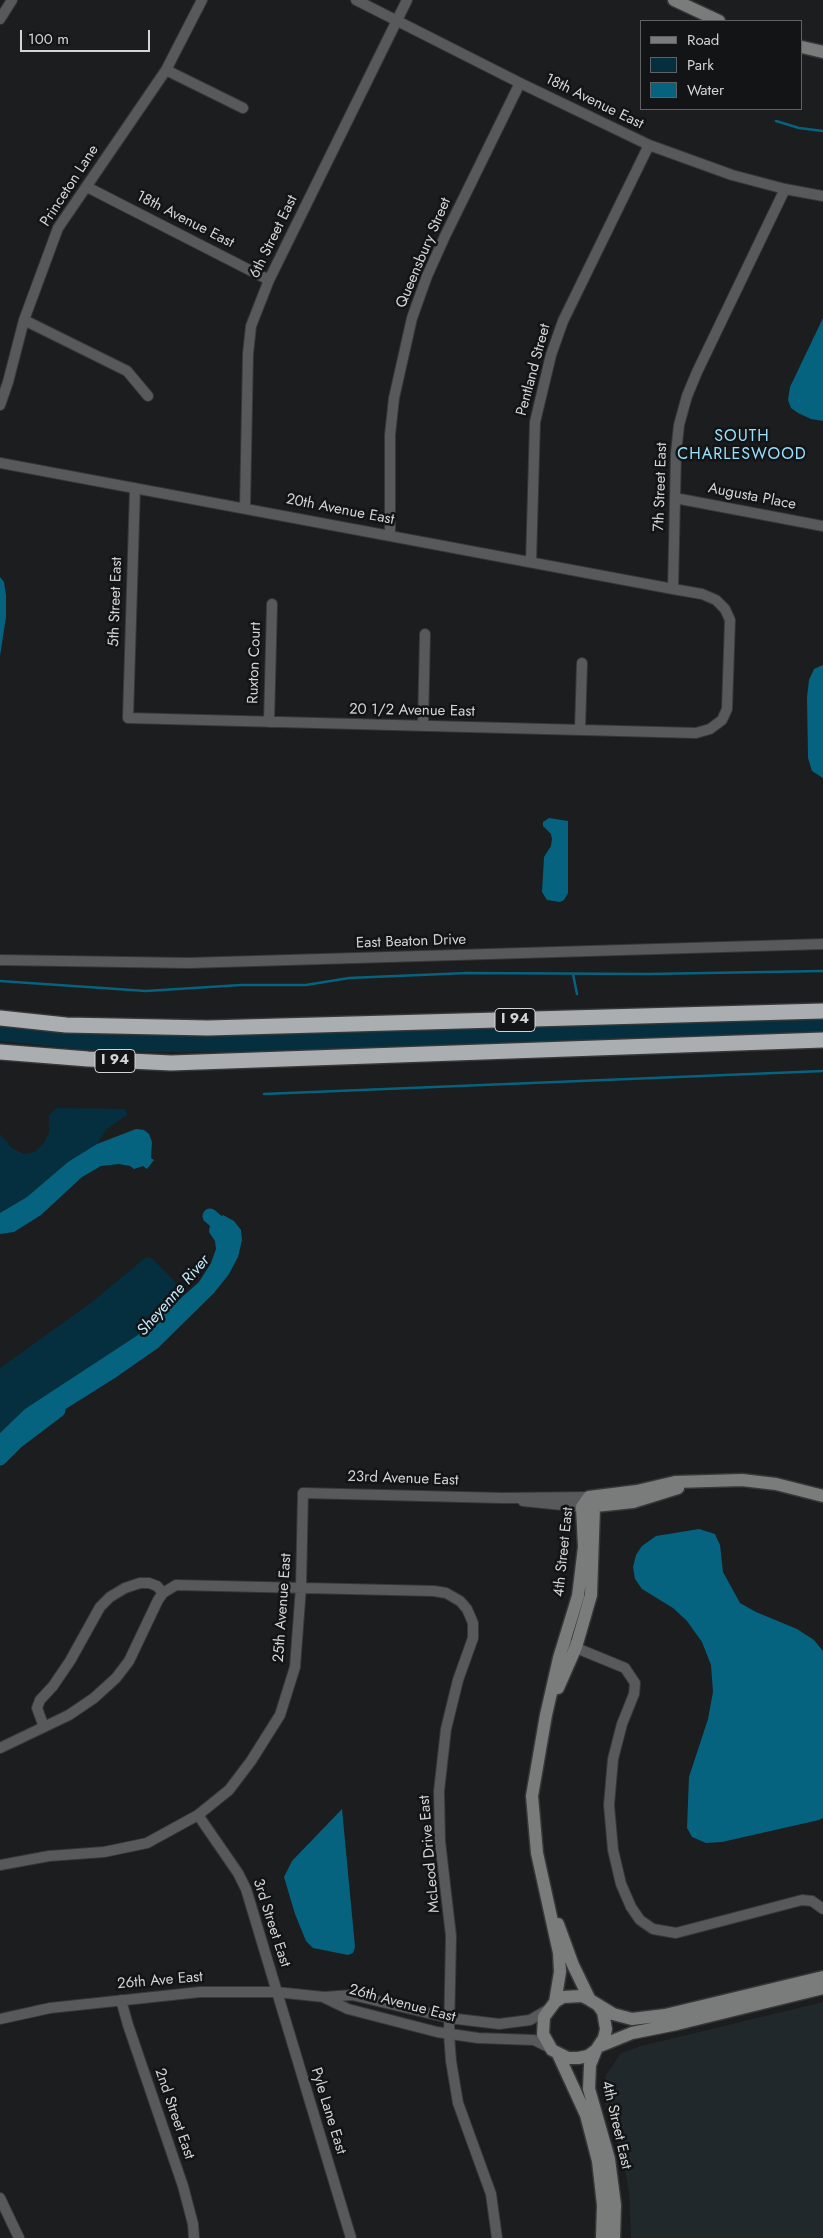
<!DOCTYPE html>
<html>
<head>
<meta charset="utf-8">
<style>
	body { margin:0 }
	#map { position:relative; width:823px; height:2238px; overflow:hidden; background:#1b1d1e; font-family:Jost,sans-serif }
	canvas { display:block }
	.legend { position:absolute; left:640px; top:20px; width:162px; height:90px; box-sizing:border-box; background:#121415; border:1px solid #5f6162; margin:0; padding:6px 9px; list-style:none; font-size:15px; color:#d3d4d5 }
	.legend li { display:flex; align-items:center; gap:10px; height:25px }
	.legend b { width:25px; border:1px solid #5f6162 }
	.scale { position:absolute; left:20px; top:30px; width:130px; height:22px; box-sizing:border-box; border:2px solid #d3d4d5; border-top:0; padding-left:6px; font-size:15px; line-height:18px; white-space:nowrap; color:#d3d4d5; -webkit-text-stroke:4px #121415; paint-order:stroke }
</style>
</head>
<body>
<div id="map">
<canvas width="823" height="2238"></canvas>
<ul class="legend">
<li><b style="height:6px;background:#7a7c7c"></b>Road</li>
<li><b style="height:14px;background:#052f3e"></b>Park</li>
<li><b style="height:14px;background:#06637f"></b>Water</li>
</ul>
<div class="scale">100 m</div>
</div>
<script>
const g = document.querySelector('canvas').getContext('2d');
g.lineJoin = 'round';
function fillPath(path, color) { g.fillStyle = color; g.fill(path, 'evenodd'); }
const toPath = rows => new Path2D(rows.map(r => 'M' + r).join(''));
function strokePath(path, color, width, dash) { g.strokeStyle = color; g.lineWidth = width; g.lineCap = dash ? 'butt' : 'round'; g.setLineDash(dash || []); g.stroke(path); }
function label(font, color, halo, rows, align = 'center') {
  g.font = font + ' Jost,sans-serif'; g.lineWidth = 5; g.setLineDash([]); g.textBaseline = 'middle'; g.strokeStyle = halo; g.fillStyle = color; for (const [text, x, y, turn = 0] of rows) {
    g.save(); g.translate(x, y); g.rotate((+turn || 0) * Math.PI / 180); g.textAlign = isNaN(turn) ? turn : align; if (halo) g.strokeText(text, 0, 0); g.fillText(text, 0, 0); g.restore();
  }
}
fillPath(toPath([
	[823,2002,823,2238,631,2238,629,2192,623,2158,603,2097,606,2075,621,2053,641,2046]
]), '#20282b');
fillPath(toPath([
	[823,1017,823,1033,417,1046,232,1052,148,1052,86,1050,0,1041,0,1025,119,1035,232,1035],
	[57,1108,126,1109,127,1115,107,1129,97,1144,68,1162,27,1197,0,1213,0,1134,12,1148,24,1154,35,1152,43,1144,49,1133,49,1115],
	[146,1257,152,1258,187,1294,144,1331,25,1409,0,1433,0,1368,92,1302]
]), '#052f3e');
fillPath(toPath([
	[823,318,823,421,811,419,798,413,791,408,788,400,790,387],
	[0,577,4,582,6,595,6,617,0,656],
	[823,665,823,778,812,771,808,758,807,697,809,680,814,669],
	[549,818,568,821,568,893,564,900,560,902,547,900,542,892,544,857,551,846,552,839,551,834,543,826,543,822],
	[136,1129,144,1130,149,1134,152,1142,151,1158,154,1160,147,1169,143,1166,134,1169,130,1166,119,1164,101,1166,82,1177,41,1215,14,1232,0,1234,0,1213,27,1197,68,1162,97,1144],
	[223,1215,234,1221,241,1230,242,1240,238,1257,229,1274,214,1293,158,1348,115,1378,37,1427,14,1445,0,1464,0,1433,25,1409,144,1331,199,1282,211,1263,216,1249,215,1241,209,1232,210,1225],
	[699,1529,715,1534,720,1545,723,1572,740,1603,756,1612,797,1629,814,1640,823,1651,823,1818,819,1820,722,1842,706,1843,692,1837,687,1828,689,1777,708,1719,713,1692,711,1665,702,1642,687,1621,673,1608,642,1589,635,1579,633,1567,636,1555,642,1546,656,1536],
	[342,1809,355,1947,353,1953,348,1955,313,1948,306,1941,295,1914,284,1877,292,1861]
]), '#06637f');
strokePath(toPath([
	[776,121,799,128,823,131],
	[573,974,577,994],
	[0,981,146,991,241,985,306,985,349,978,467,973,648,974,823,971],
	[264,1094,823,1071]
]), '#06637f', 2.5);
strokePath(toPath([
	[210,1216,229,1232],
	[0,1458,17,1441,58,1410]
]), '#06637f', 15);
const street = toPath([
	[356,0,520,83,649,145,732,175,785,189],
	[0,19,12,0],
	[166,70,243,108],
	[87,187,269,280],
	[24,320,127,371,148,396],
	[0,405,8,382,24,320,58,228,166,70,202,0],
	[0,463,673,589],
	[135,488,128,718,696,733,710,729,722,720,727,709,730,620,725,609,716,600,702,594,673,589,676,453,679,425,687,396,697,372,785,189,823,196],
	[675,498,823,526],
	[245,508,248,354,251,326,269,280,407,0],
	[390,535,390,435,394,398,412,318,427,276,445,236,520,83],
	[531,562,535,422,551,355,563,321,649,145],
	[269,722,272,604],
	[423,726,425,634],
	[580,730,582,663],
	[0,960,188,963,823,944],
	[523,1501,582,1507],
	[569,1645,625,1668,635,1683,634,1694,622,1724,613,1759,609,1805,613,1850,621,1884,631,1907,640,1920,653,1929,676,1933,802,1900,812,1901,823,1909],
	[44,1727,37,1708,40,1700,53,1686,70,1661,100,1607,110,1597,125,1588,140,1583,149,1583,157,1586,163,1593],
	[0,1748,69,1715,94,1698,116,1678,129,1661,158,1600,163,1593,176,1585,434,1591,446,1593,460,1601,467,1609,473,1623,473,1638,458,1680,446,1729,439,1791,440,1841,451,1936,449,2034,451,2061,458,2103,491,2194,497,2238],
	[198,1815,238,1873,246,1889,351,2238],
	[0,1865,49,1856,104,1852,147,1843,198,1815,229,1790,251,1761,280,1715,295,1667,301,1587,303,1493,502,1498,589,1497],
	[325,1998,348,2009,437,2032,478,2038,534,2040,552,2049],
	[121,2000,128,2025,183,2186,193,2224,194,2238],
	[0,2019,50,2008,200,1992,276,1992,324,1997,352,1995,449,2018,499,2024,530,2020,549,2009],
	[0,2198,19,2238]
]);
const secondary = toPath([
	[674,0,719,21],
	[802,47,823,52],
	[589,1497,637,1491,675,1482,742,1480,776,1484,823,1496],
	[586,1507,633,1502,678,1488],
	[558,1688,576,1647,591,1595,594,1507,589,1497],
	[558,1924,573,1965,590,2000],
	[555,2002,560,1972,559,1953,537,1853,532,1796,546,1715,559,1658,578,1596,584,1547,582,1507,589,1497],
	[598,2005,603,2012,606,2029,604,2038,596,2050,588,2056,578,2058,568,2058,552,2050,543,2034,544,2017,555,2002,563,1997,582,1996,590,2000,613,2014,632,2019,665,2015,823,1977],
	[600,2046,632,2033,677,2024,823,1988],
	[596,2050,590,2065,589,2089,609,2159,615,2205,614,2238],
	[558,2054,586,2115,598,2161,603,2205,602,2238]
]);
const highway = toPath([
	[0,1018,66,1025,208,1028,823,1011],
	[0,1052,88,1059,171,1063,823,1040]
]);
strokePath(street, '#353738', 12);
strokePath(secondary, '#353738', 15);
strokePath(highway, '#353738', 18);
strokePath(street, '#58595a', 10);
strokePath(secondary, '#7a7c7c', 12);
strokePath(highway, '#abaeb0', 15);
for (const [x, y, w] of [
	[515,1020,40],
	[115,1061,40]
]) { const box = new Path2D(); box.roundRect(x - w / 2, y - 11.5, w, 23, 4); g.fillStyle = '#121415'; g.fill(box); strokePath(box, '#d3d4d5', 1); }
label('bold 14px', '#d3d4d5', null, [
	["I 94",515,1020],
	["I 94",115,1061]
]);
label('15px', '#d3d4d5', '#121415', [
	["18th Avenue East",594,102,26],
	["Princeton Lane",70,186,-57],
	["18th Avenue East",185,220,27],
	["6th Street East",274,237,-64],
	["Queensbury Street",424,253,-67],
	["Pentland Street",534,370,-75],
	["7th Street East",661,487,-88],
	["Augusta Place",752,497,11],
	["20th Avenue East",340,510,11],
	["5th Street East",116,602,-88],
	["Ruxton Court",255,663,-88],
	["20 1/2 Avenue East",412,711,1],
	["East Beaton Drive",411,942,-2],
	["23rd Avenue East",403,1479,2],
	["4th Street East",564,1552,-84],
	["25th Avenue East",283,1608,-86],
	["McLeod Drive East",430,1854,-95],
	["3rd Street East",271,1923,72],
	["26th Ave East",160,1981,-5],
	["26th Avenue East",402,2004,15],
	["Pyle Lane East",328,2111,73],
	["2nd Street East",174,2114,71],
	["4th Street East",616,2125,77]
]);
g.letterSpacing = '1px';
label('16px', '#9ae0fd', '#121415', [
	["SOUTH",742,437],
	["CHARLESWOOD",742,455]
]);
g.letterSpacing = '0px';
label('italic 16px', '#c2e9fa', '#121415', [
	["Sheyenne River",174,1296,-49]
]);
</script>
</body>
</html>
